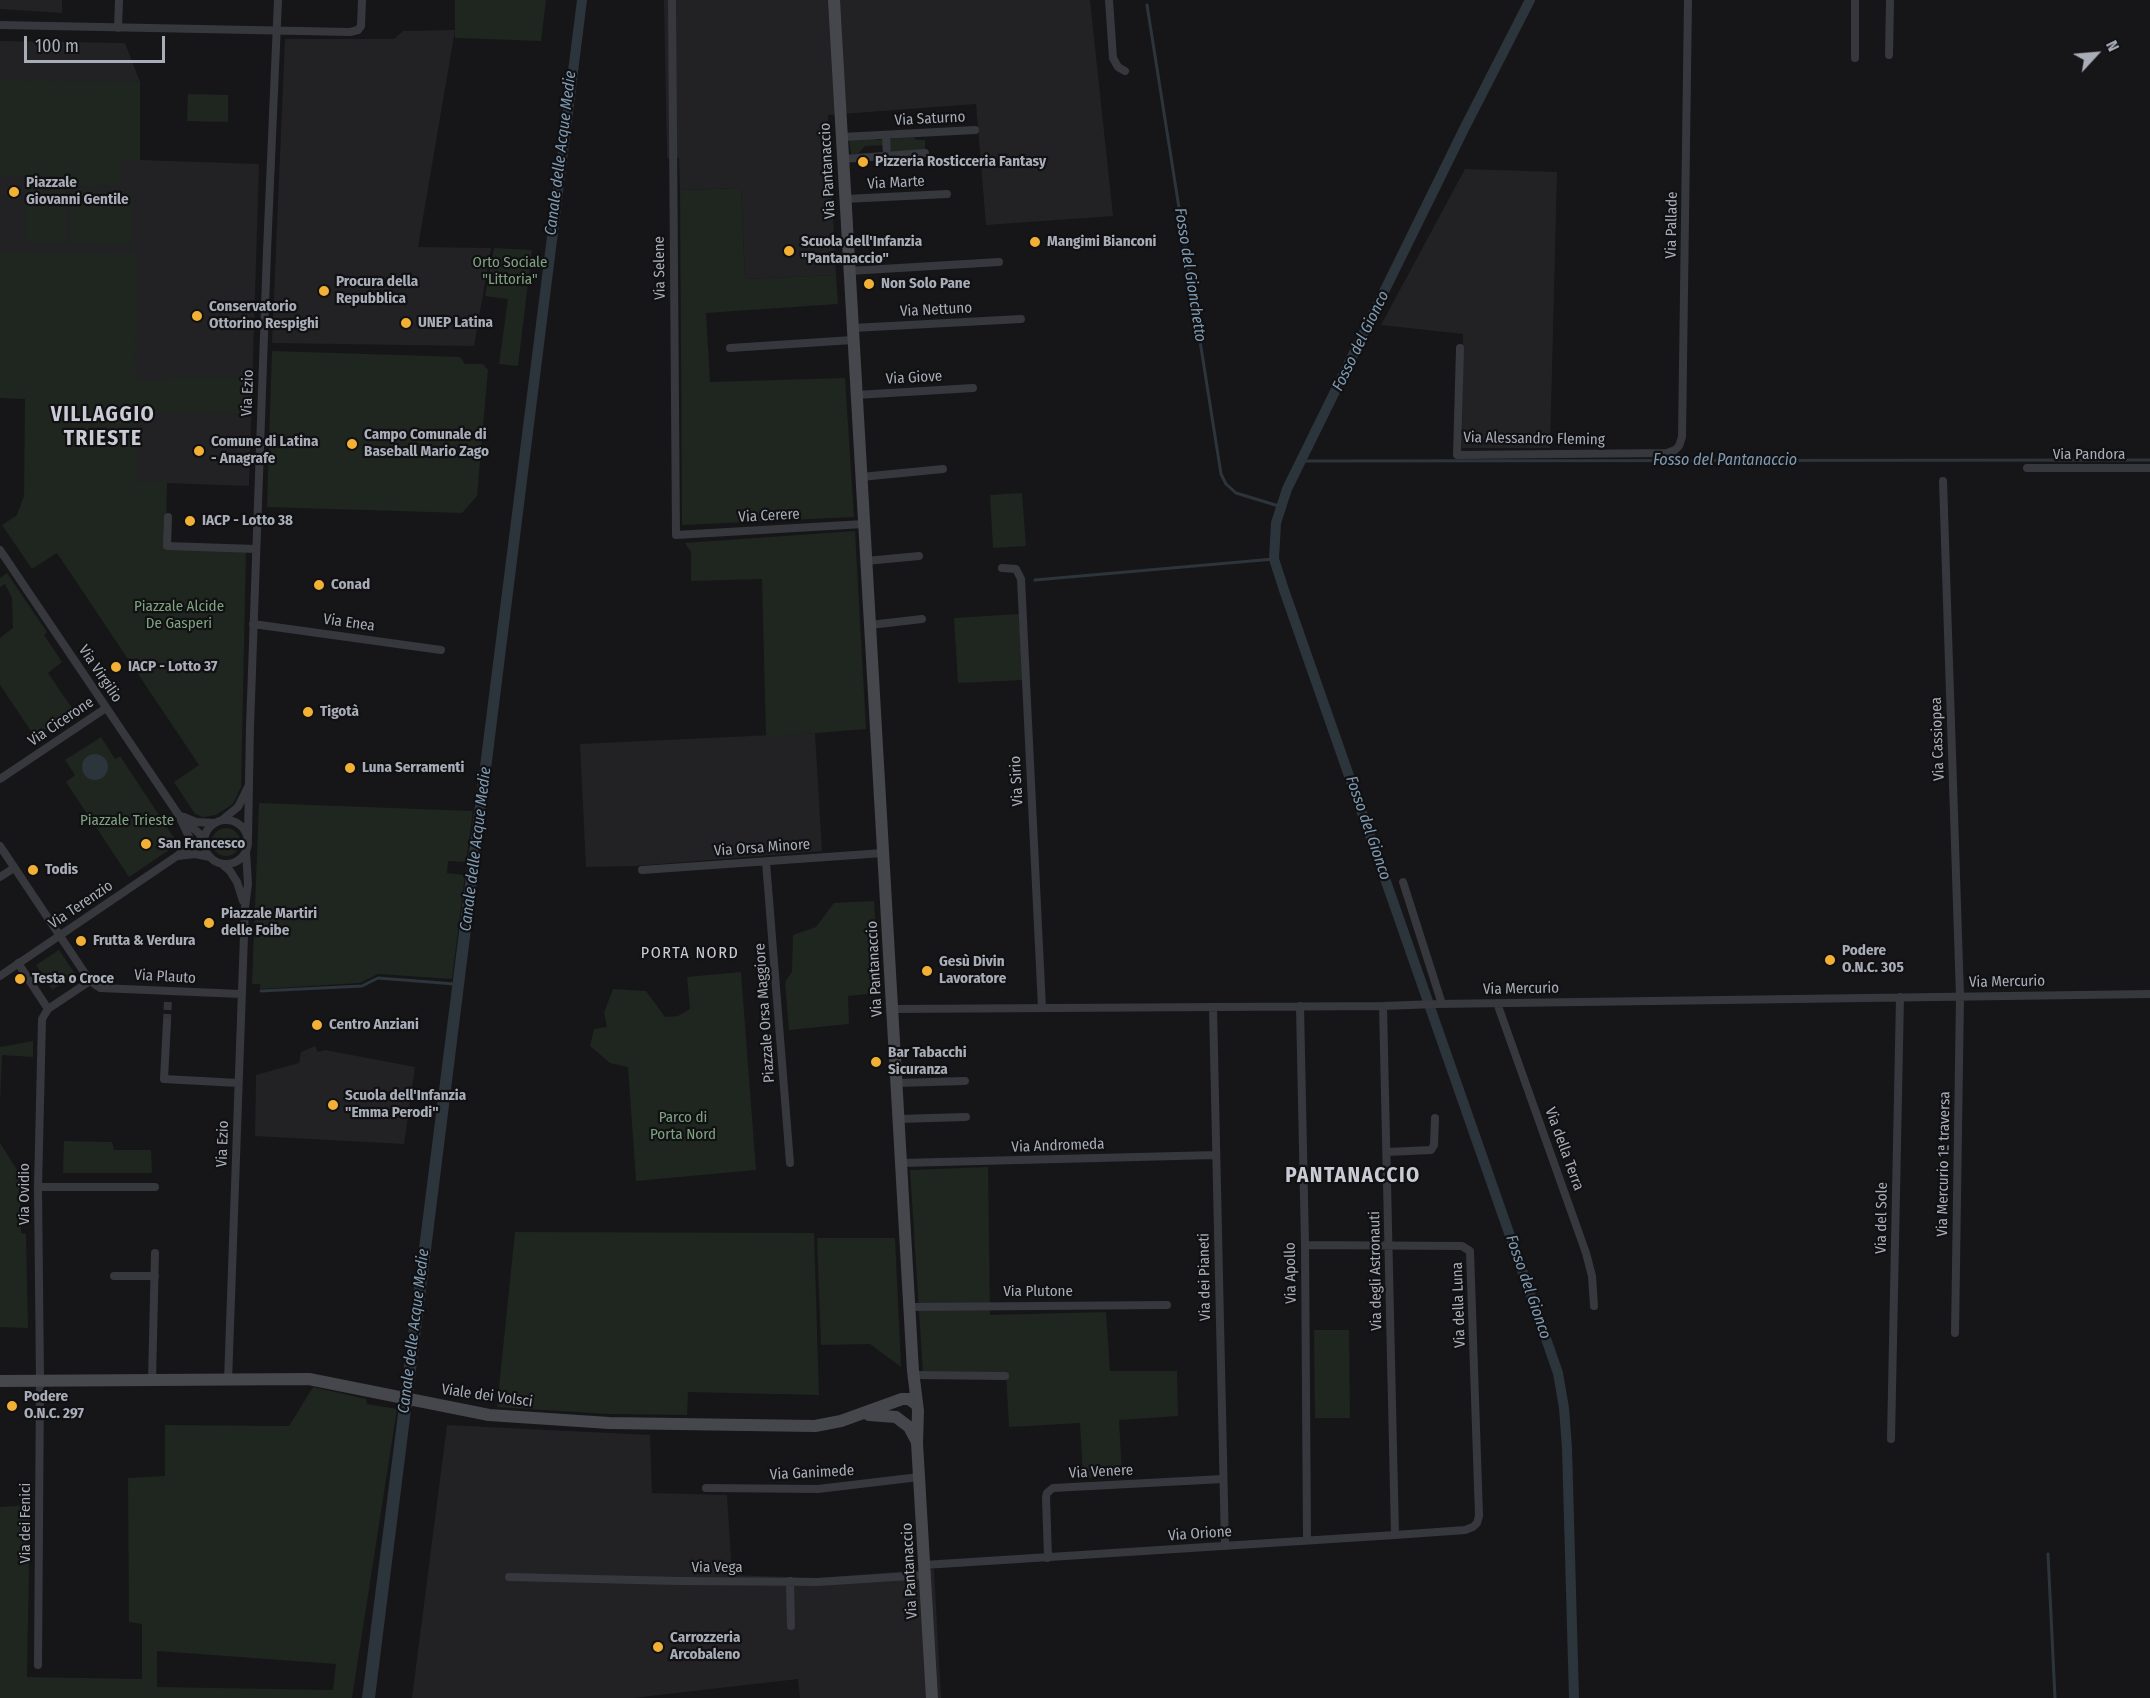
<!DOCTYPE html>
<html>
<head>
<meta charset="utf-8">
<style>
	body { margin:0 }
	#map { position:relative; width:2150px; height:1698px; overflow:hidden; background:#161618; font-family:"Fira Sans Condensed",sans-serif }
	canvas { display:block }
	.north { position:absolute; left:2066px; top:24px; width:60px; height:60px; -webkit-text-stroke:4px #111113; paint-order:stroke; rotate:64deg; font-size:16px; font-weight:700; line-height:24px; text-align:center; color:#a8adb8 }
	.north::after { content:''; display:block; margin:auto; width:21px; height:27px; background:#a8adb8; clip-path:polygon(50% 0,100% 100%,50% 72%,0 100%) }
	.scale { position:absolute; left:24px; top:36px; width:141px; height:27px; box-sizing:border-box; border:3px solid #a8adb8; border-top:0; padding-left:8px; font-size:18px; line-height:21px; white-space:nowrap; color:#a8adb8; -webkit-text-stroke:4px #111113; paint-order:stroke }
</style>
</head>
<body>
<div id="map">
<canvas width="2150" height="1698"></canvas>
<div class="north">N</div>
<div class="scale">100 m</div>
</div>
<script>
const g = document.querySelector('canvas').getContext('2d');
g.lineJoin = 'round';
function fillPath(path, color) { g.fillStyle = color; g.fill(path, 'evenodd'); }
const toPath = rows => new Path2D(rows.map(r => 'M' + r).join(''));
function strokePath(path, color, width, dash) { g.strokeStyle = color; g.lineWidth = width; g.lineCap = dash ? 'butt' : 'round'; g.setLineDash(dash || []); g.stroke(path); }
function label(font, color, halo, rows, align = 'center') {
  g.font = font + ' "Fira Sans Condensed",sans-serif'; g.lineWidth = 4.5; g.setLineDash([]); g.textBaseline = 'middle'; g.strokeStyle = halo; g.fillStyle = color; for (const [text, x, y, turn = 0] of rows) {
    g.save(); g.translate(x, y); g.rotate((+turn || 0) * Math.PI / 180); g.textAlign = isNaN(turn) ? turn : align; if (halo) g.strokeText(text, 0, 0); g.fillText(text, 0, 0); g.restore();
  }
}
fillPath(toPath([
	[0,0,62,0,62,13,0,9],
	[664,0,1090,0,1113,216,986,225,976,104,828,115,836,275,745,279,741,188,680,190,679,158,667,158],
	[455,30,418,247,491,248,474,346,272,343,285,39,394,39,403,31],
	[0,41,125,43,140,82,140,160,259,164,249,486,136,482,25,485,25,399,0,398],
	[1465,169,1557,172,1550,448,1462,448,1463,334,1381,325],
	[815,733,822,851,635,866,586,867,580,744],
	[315,1046,318,1052,325,1050,415,1067,404,1144,255,1136,256,1075,299,1063,301,1052],
	[447,1425,650,1435,652,1493,727,1495,732,1575,817,1578,934,1569,941,1698,800,1698,798,1679,633,1698,412,1698]
]), '#222225');
fillPath(toPath([
	[455,0,546,0,541,41,455,38],
	[0,80,140,82,140,160,120,160,121,186,58,185,57,176,0,176],
	[188,94,228,95,228,122,187,121],
	[914,137,916,140,925,140,925,150,893,152,886,145,865,146,858,154,851,154,849,139,874,138,876,140],
	[741,188,745,279,836,275,838,304,706,313,710,382,845,378,854,517,682,525,680,190],
	[31,189,65,190,66,243,33,243,26,239,26,194],
	[70,190,133,193,132,245,71,244],
	[494,248,532,250,518,366,499,364,508,299,485,296],
	[0,251,137,254,135,381,166,381,166,377,251,378,251,414,137,413,136,482,167,482,166,549,246,551,241,787,233,804,216,815,203,817,195,814,174,782,199,765,57,553,32,569,2,525,17,515,24,496,25,399,0,398],
	[272,351,460,357,465,364,483,364,488,370,477,496,462,513,267,507],
	[1022,493,1026,546,993,548,990,495],
	[855,531,866,729,766,737,762,579,691,581,691,552,685,543],
	[7,573,47,632,44,635,62,662,48,673,74,711,35,737,0,685,0,638,13,628,12,598,5,584,0,587,0,578],
	[1019,614,1023,680,958,683,954,618],
	[101,737,115,759,120,756,178,844,129,877,66,782,75,775,65,760],
	[259,803,473,811,466,862,448,861,447,873,465,875,452,979,378,974,360,983,260,989,260,984,252,984],
	'212 842a14 14 0 1 1 28 0a14 14 0 1 1-28 0Z',
	[874,901,880,993,848,996,849,1024,789,1030,785,982,792,972,793,935,816,927,834,903],
	[59,950,76,975,52,990,36,965],
	[741,972,756,1170,636,1181,628,1067,610,1063,590,1046,594,1029,607,1027,604,1013,613,989,646,991,665,1017,678,1016,690,1009,687,977],
	[33,1041,33,1057,2,1055,0,1103,0,1047],
	[64,1141,112,1142,114,1150,151,1150,152,1173,63,1173],
	[0,1143,19,1173,21,1233,26,1234,28,1328,0,1327],
	[988,1167,990,1315,1106,1312,1110,1371,1177,1371,1178,1416,1119,1420,1122,1475,1083,1478,1080,1423,1009,1427,1006,1373,923,1373,910,1170],
	[515,1232,814,1233,819,1395,688,1392,687,1415,608,1414,497,1407],
	[817,1238,895,1238,901,1367,870,1344,821,1345],
	[1314,1330,1349,1330,1350,1418,1315,1418],
	[313,1387,366,1399,367,1404,397,1409,352,1698,0,1698,0,1507,30,1505,27,1677,142,1679,142,1624,129,1622,128,1478,165,1476,165,1425,289,1426],
	[157,1651,336,1664,333,1690,157,1687]
]), '#1e261f');
fillPath(toPath([
	[577,0,587,0,375,1698,362,1698],
	'82 767a13 13 0 1 1 26 0a13 13 0 1 1-26 0Z'
]), '#2c353c');
strokePath(toPath([
	[1147,5,1221,474,1226,484,1236,493,1282,507],
	[1300,461,2150,460],
	[1035,580,1274,559],
	[261,991,362,986,378,978,455,984],
	[2048,1554,2055,1698]
]), '#2c353c', 3);
strokePath(toPath([
	[1530,0,1464,129,1287,489,1276,523,1274,559,1284,590,1558,1373,1564,1408,1567,1448,1574,1698]
]), '#2c353c', 10);
strokePath(toPath([
	[167,1022,168,1001]
]), '#333438', 8, [8, 4]);
strokePath(toPath([
	[672,0,676,535,864,524],
	[1109,0,1113,58,1118,67,1125,71],
	[0,25,350,32,358,30,361,26,362,0],
	[118,28,119,0],
	[1889,55,1890,0],
	[1855,58,1855,0],
	[886,136,887,155],
	[842,137,975,130],
	[843,159,925,153],
	[845,199,947,194],
	[849,271,999,262],
	[853,328,1021,319],
	[730,348,853,340],
	[1460,348,1457,455,1667,453,1675,450,1679,446,1682,437,1688,0],
	[856,395,973,388],
	[2027,468,2150,468],
	[861,477,943,469],
	[1943,481,1960,996,1955,1333],
	[168,517,167,546,256,549],
	[0,550,178,814,204,838,189,846,177,856,0,976],
	[866,561,919,556],
	[1002,568,1016,569,1021,579,1042,1008],
	[253,624,441,650],
	[870,625,922,619],
	[0,779,106,708],
	[184,817,196,822,215,823],
	'204 842a22 22 0 1 1 44 0a22 22 0 1 1-44 0Z',
	[181,820,189,837,189,846],
	[222,820,238,807,248,787],
	[248,838,250,727,267,251,278,0],
	[0,846,90,981,48,1009,18,963],
	[178,856,195,854,210,857],
	[766,862,790,1163],
	[223,865,230,871,237,882,243,901],
	[642,870,883,853],
	[0,877,14,868],
	[1403,882,1442,1004],
	[90,981,100,988,241,994],
	[1497,1003,1586,1253,1592,1276,1594,1306],
	[1300,1006,1305,1245,1307,1540],
	[1383,1006,1395,1535],
	[1213,1007,1225,1546],
	[892,1009,1383,1006,1437,1004,2150,994],
	[167,1022,164,1079,238,1083],
	[896,1083,965,1081],
	[898,1119,966,1117],
	[1387,1152,1431,1150,1434,1145,1435,1118],
	[901,1163,1216,1155],
	[38,1187,155,1187],
	[114,1276,155,1276],
	[909,1307,1167,1305],
	[913,1375,1005,1376],
	[152,1381,155,1253],
	[228,1381,245,907,248,884,246,851],
	[1891,1439,1900,997],
	[706,1488,818,1489,919,1477],
	[1048,1558,1046,1497,1047,1493,1053,1488,1223,1479],
	[924,1565,1395,1535,1465,1530,1473,1527,1477,1523,1479,1516,1470,1251,1462,1246,1305,1245],
	[509,1577,679,1581,818,1582,925,1575],
	[790,1581,791,1626],
	[38,1665,40,1381,38,1187,42,1019,48,1009]
]), '#37383d', 8);
strokePath(toPath([
	[834,0,913,1371,918,1411,917,1443,932,1698],
	[0,1381,309,1379,489,1415,609,1423,815,1426,841,1421,902,1399,909,1399,916,1404],
	[869,1415,896,1417,909,1427,917,1442]
]), '#45474d', 12);
for (const [x, y, r, color] of [
	[863,162,6,"#f2b134"],
	[14,192,6,"#f2b134"],
	[1035,242,6,"#f2b134"],
	[789,251,6,"#f2b134"],
	[869,284,6,"#f2b134"],
	[324,291,6,"#f2b134"],
	[197,316,6,"#f2b134"],
	[406,323,6,"#f2b134"],
	[352,444,6,"#f2b134"],
	[199,451,6,"#f2b134"],
	[190,521,6,"#f2b134"],
	[319,585,6,"#f2b134"],
	[116,667,6,"#f2b134"],
	[308,712,6,"#f2b134"],
	[350,768,6,"#f2b134"],
	[146,844,6,"#f2b134"],
	[33,870,6,"#f2b134"],
	[209,923,6,"#f2b134"],
	[81,941,6,"#f2b134"],
	[1830,960,6,"#f2b134"],
	[927,971,6,"#f2b134"],
	[20,979,6,"#f2b134"],
	[317,1025,6,"#f2b134"],
	[876,1062,6,"#f2b134"],
	[333,1105,6,"#f2b134"],
	[12,1406,6,"#f2b134"],
	[658,1647,6,"#f2b134"]
]) { const dot = new Path2D(); dot.arc(x, y, r, 0, 2 * Math.PI); g.fillStyle = color; g.fill(dot); strokePath(dot, '#111113', 2); }
label('15px', '#a8adb8', '#111113', [
	["Via Saturno",930,119,-3],
	["Via Pantanaccio",828,171,-93],
	["Via Marte",896,183,-3],
	["Via Pallade",1672,225,-89],
	["Via Selene",660,268,-91],
	["Via Nettuno",936,310,-3],
	["Via Giove",914,378,-3],
	["Via Ezio",248,393,-88],
	["Via Alessandro Fleming",1534,439,1],
	["Via Pandora",2089,455],
	["Via Cerere",769,516,-3],
	["Via Enea",349,623,8],
	["Via Virgilio",100,674,56],
	["Via Cicerone",61,722,-34],
	["Via Cassiopea",1938,739,-92],
	["Via Sirio",1017,781,-93],
	["Via Orsa Minore",762,848,-4],
	["Via Terenzio",81,905,-34],
	["Via Pantanaccio",875,969,-93],
	["Via Plauto",165,977,3],
	["Via Mercurio",2007,982,-1],
	["Via Mercurio",1521,989,-1],
	["Piazzale Orsa Maggiore",765,1013,-94],
	["Via Ezio",223,1144,-88],
	["Via Andromeda",1058,1146,-2],
	["Via della Terra",1564,1149,70],
	["Via Mercurio 1ª traversa",1944,1164,-89],
	["Via Ovidio",25,1194,-90],
	["Via del Sole",1882,1218,-89],
	["Via degli Astronauti",1376,1271,-91],
	["Via Apollo",1291,1273,-91],
	["Via dei Pianeti",1205,1277,-91],
	["Via Plutone",1038,1292],
	["Via della Luna",1459,1305,-92],
	["Viale dei Volsci",487,1396,8],
	["Via Venere",1101,1472,-3],
	["Via Ganimede",812,1473,-3],
	["Via dei Fenici",26,1523,-90],
	["Via Orione",1200,1534,-4],
	["Via Vega",717,1568],
	["Via Pantanaccio",910,1571,-93]
]);
label('bold 15px', '#a8adb8', '#111113', [
	["Pizzeria Rosticceria Fantasy",875,162],
	["Piazzale",26,183],
	["Giovanni Gentile",26,200],
	["Scuola dell'Infanzia",801,242],
	["\"Pantanaccio\"",801,259],
	["Mangimi Bianconi",1047,242],
	["Procura della",336,282],
	["Repubblica",336,299],
	["Non Solo Pane",881,284],
	["Conservatorio",209,307],
	["Ottorino Respighi",209,324],
	["UNEP Latina",418,323],
	["Campo Comunale di",364,435],
	["Baseball Mario Zago",364,452],
	["Comune di Latina",211,442],
	["- Anagrafe",211,459],
	["IACP - Lotto 38",202,521],
	["Conad",331,585],
	["IACP - Lotto 37",128,667],
	["Tigotà",320,712],
	["Luna Serramenti",362,768],
	["San Francesco",158,844],
	["Todis",45,870],
	["Piazzale Martiri",221,914],
	["delle Foibe",221,931],
	["Frutta & Verdura",93,941],
	["Podere",1842,951],
	["O.N.C. 305",1842,968],
	["Gesù Divin",939,962],
	["Lavoratore",939,979],
	["Testa o Croce",32,979],
	["Centro Anziani",329,1025],
	["Bar Tabacchi",888,1053],
	["Sicuranza",888,1070],
	["Scuola dell'Infanzia",345,1096],
	["\"Emma Perodi\"",345,1113],
	["Podere",24,1397],
	["O.N.C. 297",24,1414],
	["Carrozzeria",670,1638],
	["Arcobaleno",670,1655]
], 'left');
label('15px', '#7fa381', '#111113', [
	["Orto Sociale",510,263],
	["\"Littoria\"",510,280],
	["Piazzale Alcide",179,607],
	["De Gasperi",179,624],
	["Piazzale Trieste",127,821],
	["Parco di",683,1118],
	["Porta Nord",683,1135]
]);
label('italic 16px', '#7f9bb3', '#111113', [
	["Canale delle Acque Medie",561,153,-83],
	["Fosso del Gionchetto",1190,275,81],
	["Fosso del Gionco",1361,341,-64],
	["Fosso del Pantanaccio",1725,461],
	["Fosso del Gionco",1368,828,71],
	["Canale delle Acque Medie",476,849,-83],
	["Fosso del Gionco",1528,1287,71],
	["Canale delle Acque Medie",414,1331,-83]
]);
g.letterSpacing = '1.5px';
label('16px', '#c9ccd4', '#111113', [
	["PORTA NORD",690,954]
]);
g.letterSpacing = '0px';
g.letterSpacing = '1.5px';
label('bold 21px', '#c9ccd4', '#111113', [
	["VILLAGGIO",103,415],
	["TRIESTE",103,439],
	["PANTANACCIO",1353,1176]
]);
g.letterSpacing = '0px';
</script>
</body>
</html>
